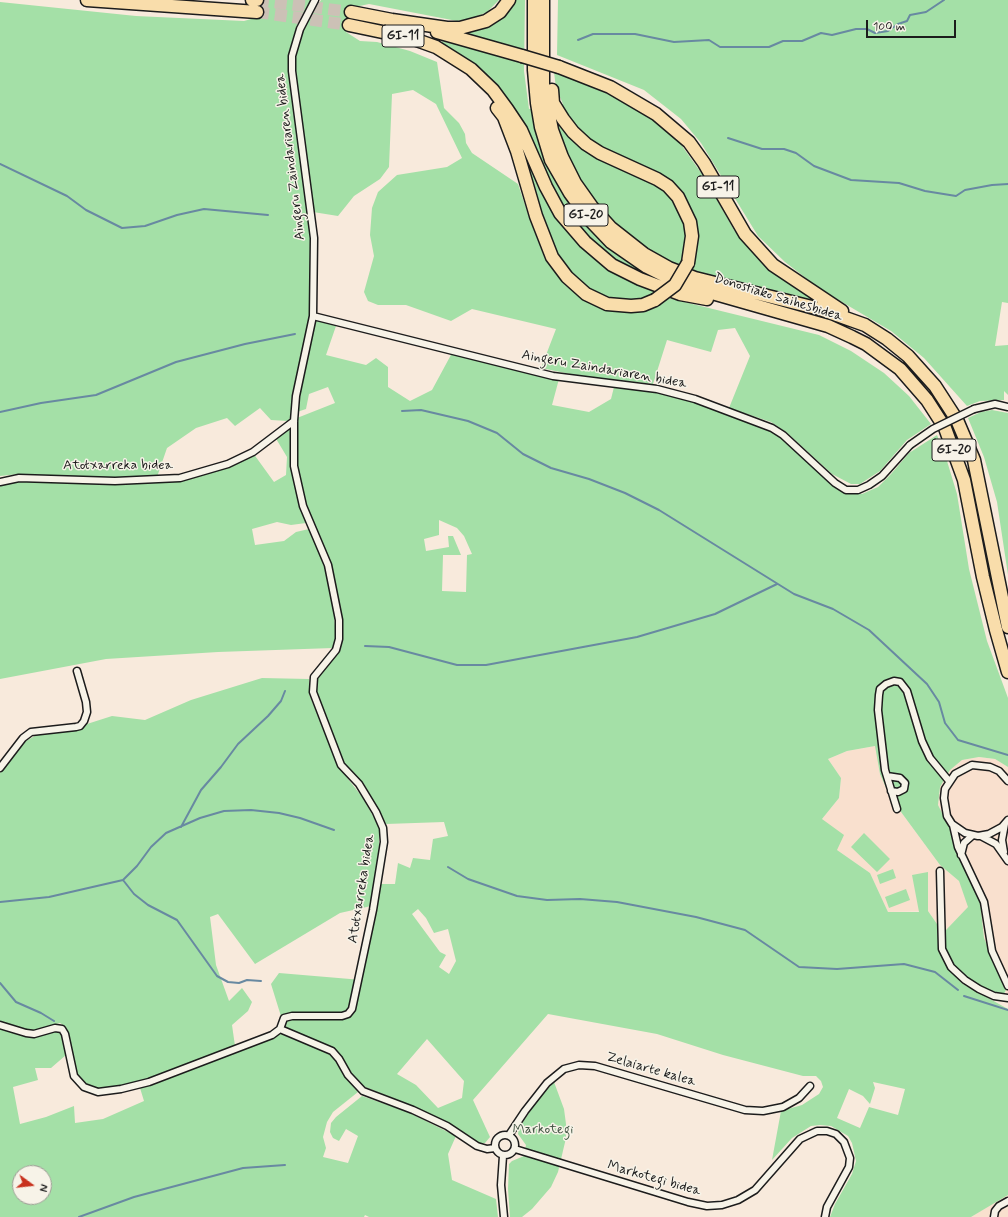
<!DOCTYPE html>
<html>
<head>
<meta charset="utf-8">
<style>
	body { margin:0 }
	#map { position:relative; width:1008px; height:1217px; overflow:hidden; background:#f8eadc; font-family:Mynerve,sans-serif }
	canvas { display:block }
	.north { position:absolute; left:12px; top:1165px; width:40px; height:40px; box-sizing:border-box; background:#f7f3e8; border:1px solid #9f9d96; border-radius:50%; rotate:105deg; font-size:11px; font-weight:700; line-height:16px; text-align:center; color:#1c1c1c }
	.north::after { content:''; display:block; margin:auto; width:14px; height:18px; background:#c8321e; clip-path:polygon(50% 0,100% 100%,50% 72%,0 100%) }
	.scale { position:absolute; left:866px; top:20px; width:90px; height:18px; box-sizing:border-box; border:2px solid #1c1c1c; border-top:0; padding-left:5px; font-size:12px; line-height:14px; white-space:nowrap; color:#1c1c1c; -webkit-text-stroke:3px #f7f3e8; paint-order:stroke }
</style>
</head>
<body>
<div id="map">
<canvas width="1008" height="1217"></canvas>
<div class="north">N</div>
<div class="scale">100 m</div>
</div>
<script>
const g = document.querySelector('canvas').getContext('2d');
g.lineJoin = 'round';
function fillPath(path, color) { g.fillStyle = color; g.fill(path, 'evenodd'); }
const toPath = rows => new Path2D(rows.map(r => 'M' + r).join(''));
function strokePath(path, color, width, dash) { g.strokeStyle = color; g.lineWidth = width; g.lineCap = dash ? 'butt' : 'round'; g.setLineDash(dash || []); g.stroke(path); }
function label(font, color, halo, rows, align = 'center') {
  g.font = font + ' Mynerve,sans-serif'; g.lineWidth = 3; g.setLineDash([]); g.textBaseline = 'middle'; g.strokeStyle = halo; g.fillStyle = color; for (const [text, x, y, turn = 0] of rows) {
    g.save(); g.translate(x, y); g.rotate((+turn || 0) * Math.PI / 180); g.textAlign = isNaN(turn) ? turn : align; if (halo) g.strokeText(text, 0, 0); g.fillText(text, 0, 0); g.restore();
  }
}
fillPath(toPath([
	[876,746,880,774,890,797,940,865,959,881,969,907,946,930,937,924,928,911,888,912,870,873,837,850,822,819,839,798,841,778,828,759,847,751],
	[979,757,995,759,1008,767,1008,998,984,938,980,901,955,850,950,829,938,805,940,787,950,770,962,760],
	[1008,1195,1008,1217,971,1217,995,1202]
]), '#f9e0ce');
fillPath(toPath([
	[260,0,311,0,297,25,289,52,288,69,305,184,312,253,310,317,293,414,288,421,271,420,260,408,235,426,227,418,196,428,167,448,157,477,115,478,19,474,0,476,0,2,136,16,244,21,258,17],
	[321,0,499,0,487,12,473,18,457,21,369,4,350,8,346,32,360,41,377,42,410,51,437,62,444,108,459,123,465,134,466,143,472,153,518,184,529,217,545,259,565,285,585,301,607,310,629,313,649,310,668,298,819,335,851,351,884,373,909,396,931,424,907,440,880,471,860,484,851,484,832,474,786,432,771,422,729,408,750,356,735,328,718,330,711,352,667,340,653,384,580,376,541,368,556,329,472,309,451,321,406,305,378,305,368,301,364,292,374,256,370,235,372,208,378,192,397,175,447,167,462,158,436,104,413,90,392,94,389,167,380,179,354,196,338,216,313,212,295,70,297,47,303,30],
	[514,0,525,0,524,71,529,109,563,104,556,88,554,72,613,96,653,118,680,143,704,177,734,230,756,256,782,279,817,302,696,272,670,261,656,293,640,299,618,300,600,295,583,285,567,269,555,252,539,210,519,140,526,128,507,98,496,83,473,62,441,44,442,41,466,47,468,33,489,26],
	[558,0,1008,0,1008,303,1002,302,995,346,1008,345,1008,395,1004,391,1004,400,980,401,967,406,924,358,891,331,820,289,785,262,758,236,701,143,681,119,644,90,557,55],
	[315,320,336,326,326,355,366,365,376,358,388,367,388,387,410,401,432,390,452,353,559,379,552,405,589,412,611,399,614,387,671,394,768,428,783,439,842,492,862,494,878,487,891,474,909,453,937,435,947,461,957,494,969,569,987,641,1008,698,1008,767,995,759,979,757,962,760,950,770,940,787,938,805,950,829,955,850,980,901,984,938,1006,990,1004,994,994,994,966,979,953,967,945,949,946,930,968,907,959,881,940,865,890,797,880,774,875,746,847,751,828,759,841,778,839,798,822,819,844,835,837,850,870,873,888,912,919,912,912,875,928,872,928,911,937,924,939,950,948,969,963,984,1008,1009,1008,1195,971,1217,830,1217,835,1204,852,1174,856,1161,852,1143,848,1136,831,1126,820,1125,811,1126,792,1138,772,1160,781,1111,802,1105,819,1094,823,1087,821,1081,816,1076,803,1076,723,1055,657,1034,548,1014,473,1100,490,1137,485,1143,478,1143,444,1122,403,1102,360,1085,336,1050,287,1029,284,1026,271,984,279,973,362,980,379,884,395,884,398,863,410,868,413,858,430,860,433,839,448,836,444,822,386,824,364,784,344,765,315,693,316,678,341,638,327,561,304,505,297,467,297,418,335,403,328,387,309,394,306,409,297,412],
	[439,520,457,528,464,536,472,554,467,555,466,592,442,591,443,555,461,555,453,536,448,536,449,547,426,551,424,539,439,535],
	[418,909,426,918,434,933,448,929,456,961,449,974,439,967,446,955,440,952,412,914],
	[427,1039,464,1081,462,1098,438,1108,416,1085,397,1074],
	[873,1082,905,1089,898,1115,869,1107,860,1128,837,1118,849,1089,863,1096,870,1104,875,1088],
	[992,410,1008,413,1008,575,997,502,984,457,968,418,981,412],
	[292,425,292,467,300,506,306,523,291,525,277,522,252,529,255,545,284,541,296,532,309,529,320,550,333,604,336,637,333,648,218,652,106,659,0,679,0,484,23,480,180,480,228,467,253,453,274,482,286,475,287,457,275,437],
	[262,678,309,679,309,694,338,766,363,798,379,827,379,846,371,906,340,913,255,964,218,914,210,917,216,965,229,1001,242,988,252,1002,248,1011,232,1025,235,1046,150,1080,99,1090,88,1087,79,1078,71,1053,66,1027,60,1023,30,1031,0,1022,0,773,26,741,40,733,81,729,87,724,112,716,145,720,191,700],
	[864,833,890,859,877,872,851,847],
	[893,869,896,878,880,884,877,875],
	[906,889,910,900,889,908,885,897],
	[0,1028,25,1036,35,1036,54,1031,59,1032,63,1036,66,1055,51,1068,35,1068,38,1080,13,1087,20,1124,46,1117,74,1106,75,1123,103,1119,144,1101,140,1088,281,1034,331,1054,338,1062,358,1092,333,1112,327,1122,323,1137,326,1148,323,1157,348,1163,358,1136,346,1129,339,1141,333,1138,330,1132,331,1123,336,1117,362,1096,408,1112,456,1136,448,1154,452,1180,496,1199,498,1217,369,1217,365,1215,364,1217,0,1217],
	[20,1173,44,1173,44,1197,20,1197],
	[554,1082,564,1109,566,1124,566,1138,558,1172,551,1187,532,1209,522,1217,510,1217,508,1189,509,1164,512,1161,524,1156,526,1145,518,1134,519,1128,538,1099]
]), '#a4e0a7');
strokePath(toPath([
	[578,40,593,34,635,34,674,42,709,40,720,47,769,47,783,41,802,41,821,33,832,35,856,29,867,29,875,33,888,31,898,24,907,21,910,15,926,12,944,0],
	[728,138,762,149,784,149,796,153,814,166,851,180,899,183,925,191,956,196,965,190,992,185,1008,184],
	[0,164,67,196,86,210,122,228,145,226,177,215,204,209,268,215],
	[402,411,421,410,468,421,497,433,523,454,551,468,589,479,625,493,659,510,794,594,833,609,869,630,927,684,939,702,945,723,958,740,1008,755],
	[0,412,41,403,96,395,176,362,245,344,295,334],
	[365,646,389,647,457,665,486,665,637,637,715,614,777,584],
	[181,827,201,790,221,767,238,744,268,716,281,701,285,691],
	[448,867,468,879,517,896,547,900,580,899,617,902,696,917,745,930,799,967,837,969,904,964,935,972,958,990],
	[123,880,134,894,148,905,177,920,217,976,228,982,239,983,247,980,261,981],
	[0,902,49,897,123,880,137,866,151,847,166,833,200,818,224,811,251,810,279,813,300,818,334,830],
	[0,983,16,1002,41,1013,54,1021],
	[964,996,1008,1010],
	[79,1217,134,1197,243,1168,285,1165]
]), '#6889a1', 2);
strokePath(toPath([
	[257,0,351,12],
	[257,12,349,25]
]), '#ccc1b6', 12, [12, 6]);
const street = toPath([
	[313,316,553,376,657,389,695,399,772,428,783,435,835,483,846,490,858,490,869,485,882,476,910,445],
	[974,409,995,404,1008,407],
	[0,482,19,478,115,481,180,478,228,464,253,452,294,421],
	[0,768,23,738,31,732,76,727,80,726,84,721,87,712,86,702,77,671],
	[887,776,900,778,905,783,904,789,898,792,891,791],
	[1008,781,999,771,990,767,972,765,955,774,945,789,944,798,947,816,952,824,965,833,978,836,989,834,1002,827,1008,820],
	[897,809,885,770,878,710,879,695,880,689,886,684,894,681,900,682,907,691,922,741,930,758,949,781],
	[953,825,958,847,984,902,992,951,1008,986],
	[981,836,996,844,1008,861],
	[1004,852,1002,840,1005,824],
	[961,855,964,843,973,835],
	[940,871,942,949,951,967,965,980,979,989,994,996,1008,998],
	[0,1025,26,1033,34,1034,55,1028,62,1029,65,1034,74,1076,84,1087,98,1092,121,1089,149,1082,272,1035,280,1029],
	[280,1029,284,1018,292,1016,342,1016,348,1014,352,1009,373,910,384,842,383,828,376,812,359,784,341,765,313,692,314,677,336,650,339,639,339,620,328,565,303,506,294,466,294,421,296,396,313,316,314,238,292,71,292,56,300,29,315,0],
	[280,1029,332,1051,339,1059,348,1075,363,1091,413,1110,447,1126,477,1146,487,1149,495,1148],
	'495 1145a10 10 0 1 1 20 0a10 10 0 1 1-20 0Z',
	[509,1135,525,1111,547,1083,564,1069,579,1065,595,1066,745,1110,763,1111,783,1107,799,1098,810,1086],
	[515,1149,688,1202,707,1206,722,1205,738,1200,755,1190,800,1139,817,1131,827,1131,836,1134,844,1142,850,1158,849,1167,827,1207,825,1217],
	[503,1156,501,1185,504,1217],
	[994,1217,995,1211,999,1206,1008,1201]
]);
const highway = toPath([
	[87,0,257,12],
	[252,0,257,0],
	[534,0,534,70,537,103,541,127,551,160,570,193,589,219,611,242,647,267,669,278,705,291,828,326,852,337,866,344,900,369,927,400,945,428,964,480,983,577,996,630,1008,672],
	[543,0,543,86,552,130,562,157,575,183,592,207,611,228,644,254,669,268,695,278,820,309,865,325,887,339,908,356,935,386,957,420,974,460,1008,627],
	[351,12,392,20,447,28,460,28,486,21,500,12,509,0],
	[349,25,411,38,436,47,471,69,493,90,507,109,521,130,546,187,560,213,585,242,612,265,640,279,680,294,707,299],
	[437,32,522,56],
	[559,67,610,87,656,114,689,142,704,163,745,234,773,265,842,311],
	[552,90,553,103,563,119,573,132,586,144,600,153,657,179,668,186,678,197,690,222,692,236,688,263],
	[497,108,504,117,517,151,536,216,552,257,567,277,586,294,607,304,631,306,643,305,655,300]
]);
strokePath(street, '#1c1c1c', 9);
strokePath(highway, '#1c1c1c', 15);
strokePath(street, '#f7f3e8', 6);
strokePath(highway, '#f9ddab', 12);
const streetBridge = toPath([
	[910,445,933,429,974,409]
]);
const highwayBridge = toPath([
	[522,56,559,67],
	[655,300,675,285,688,263]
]);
strokePath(streetBridge, '#1c1c1c', 9, []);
strokePath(highwayBridge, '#1c1c1c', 15, []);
strokePath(streetBridge, '#f7f3e8', 6);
strokePath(highwayBridge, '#f9ddab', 12);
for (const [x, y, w] of [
	[403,36,42],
	[718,187,42],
	[586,215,44],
	[954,450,44]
]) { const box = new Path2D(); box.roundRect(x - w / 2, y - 11, w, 22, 3); g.fillStyle = '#f7f3e8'; g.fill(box); strokePath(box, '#1c1c1c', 1); }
label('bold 13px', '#1c1c1c', null, [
	["GI-11",403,36],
	["GI-11",718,187],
	["GI-20",586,215],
	["GI-20",954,450]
]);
label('14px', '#1c1c1c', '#f7f3e8', [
	["Aingeru Zaindariaren bidea",291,157,-97],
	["Donostiako Saihesbidea",778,298,17],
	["Aingeru Zaindariaren bidea",604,370,10],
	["Atotxarreka bidea",118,466],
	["Atotxarreka bidea",362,889,-81],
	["Zelaiarte kalea",651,1070,16],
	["Markotegi bidea",654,1179,16]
]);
label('14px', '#455746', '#f7f3e8', [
	["Markotegi",543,1130]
]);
</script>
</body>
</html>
